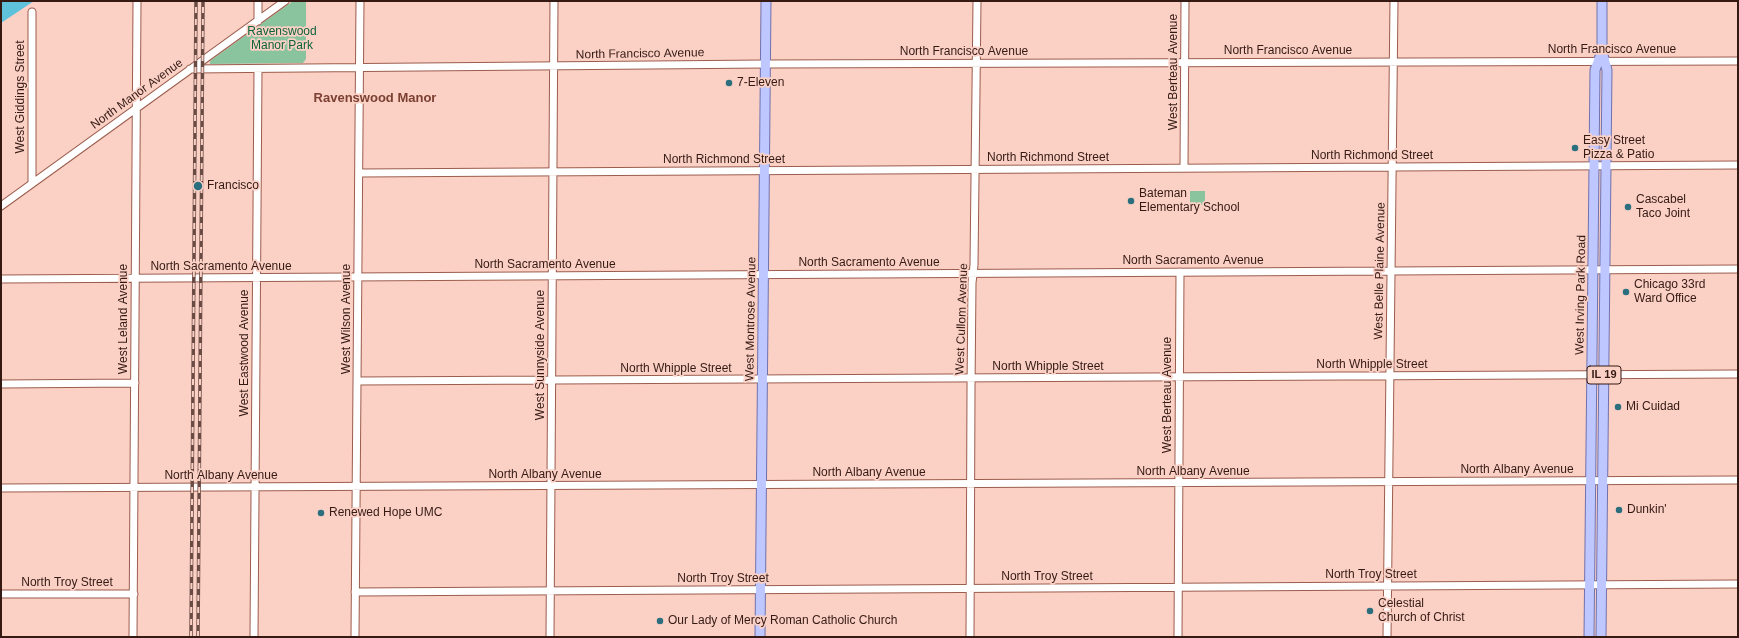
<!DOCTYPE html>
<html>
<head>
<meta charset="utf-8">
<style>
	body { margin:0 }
	#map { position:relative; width:1739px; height:638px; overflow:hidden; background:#fbd0c5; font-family:Arial,sans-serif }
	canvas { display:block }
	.frame { position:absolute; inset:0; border:2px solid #341a13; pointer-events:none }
</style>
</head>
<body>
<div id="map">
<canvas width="1739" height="638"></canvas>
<div class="frame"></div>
</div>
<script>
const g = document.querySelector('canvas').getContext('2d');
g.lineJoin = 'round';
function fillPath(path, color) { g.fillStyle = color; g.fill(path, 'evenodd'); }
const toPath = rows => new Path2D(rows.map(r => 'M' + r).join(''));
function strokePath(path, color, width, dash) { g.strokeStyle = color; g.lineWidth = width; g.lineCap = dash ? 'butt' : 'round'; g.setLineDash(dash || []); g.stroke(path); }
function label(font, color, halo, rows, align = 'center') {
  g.font = font + ' Arial,sans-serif'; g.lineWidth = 3.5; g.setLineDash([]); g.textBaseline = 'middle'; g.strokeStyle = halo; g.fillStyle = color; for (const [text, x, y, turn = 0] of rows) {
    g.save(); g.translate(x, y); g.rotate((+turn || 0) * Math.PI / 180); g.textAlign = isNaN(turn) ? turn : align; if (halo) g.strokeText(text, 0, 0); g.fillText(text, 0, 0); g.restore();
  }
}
fillPath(toPath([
	[293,1,306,1,306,59,303,63,210,64,210,61],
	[1190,191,1205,191,1205,205,1190,205]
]), '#8ac49f');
fillPath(toPath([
	[1,1,34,1,1,23]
]), '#5ec2da');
const minor = toPath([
	[32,12,32,183],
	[258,21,258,1],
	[190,69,766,64,1738,61],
	[1184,168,1185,1],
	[359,173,1738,165],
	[1,206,285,1],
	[1,279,1738,269],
	[357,381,1738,374],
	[1,384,135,383],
	[1,488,1738,480],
	[355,592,1738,584],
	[1,594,134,594],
	[133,637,137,1],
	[254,637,258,69],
	[355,637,360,1],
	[550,637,554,1],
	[970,637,971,388,972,283,974,265,977,1],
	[1178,637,1180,272],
	[1387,637,1394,1]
]);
const major = toPath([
	[760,637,766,1],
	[1589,637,1595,70,1602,51],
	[1601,637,1607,70,1602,51,1602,1]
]);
strokePath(minor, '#9b5d4d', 9);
strokePath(major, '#7172ac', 11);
strokePath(minor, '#fff', 7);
strokePath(major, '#bec7ff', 9);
const rail = toPath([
	[191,637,196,1],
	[198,637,203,1]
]);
strokePath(rail, '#6a4b43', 3.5);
strokePath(rail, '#fbd0c5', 2, [6]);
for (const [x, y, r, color] of [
	[729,83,4,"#2b6f7f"],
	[1575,148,4,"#2b6f7f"],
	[198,186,5,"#2b6f7f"],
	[1131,201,4,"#2b6f7f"],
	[1628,207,4,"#2b6f7f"],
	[1626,292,4,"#2b6f7f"],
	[1618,407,4,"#2b6f7f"],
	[1619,510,4,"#2b6f7f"],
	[321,513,4,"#2b6f7f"],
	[1370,611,4,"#2b6f7f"],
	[660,621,4,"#2b6f7f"]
]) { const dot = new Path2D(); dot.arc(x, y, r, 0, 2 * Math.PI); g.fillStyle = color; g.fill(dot); strokePath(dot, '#fbd0c5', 1.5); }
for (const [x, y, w] of [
	[1604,375,34]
]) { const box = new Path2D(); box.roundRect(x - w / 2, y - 9, w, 18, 3); g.fillStyle = '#fbd0c5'; g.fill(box); strokePath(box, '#341a13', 1); }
label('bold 11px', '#341a13', null, [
	["IL 19",1604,375]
]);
label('12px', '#0d643a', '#fbd0c5', [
	["Ravenswood",282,32],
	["Manor Park",282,46]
]);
label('12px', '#341a13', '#fbd0c5', [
	["North Francisco Avenue",1612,50],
	["North Francisco Avenue",1288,51],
	["North Francisco Avenue",964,52],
	["North Francisco Avenue",640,54,-1],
	["West Berteau Avenue",1174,72,-90],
	["North Manor Avenue",137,94,-36],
	["West Giddings Street",21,97,-90],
	["North Richmond Street",1372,156],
	["North Richmond Street",1048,158],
	["North Richmond Street",724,160],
	["North Sacramento Avenue",1193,261],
	["North Sacramento Avenue",869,263],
	["North Sacramento Avenue",545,265],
	["North Sacramento Avenue",221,267],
	["West Belle Plaine Avenue",1380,271,-89],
	["West Irving Park Road",1581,295,-89],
	["West Leland Avenue",124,319,-90],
	["West Wilson Avenue",347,319,-90],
	["West Montrose Avenue",751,319,-89],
	["West Cullom Avenue",962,319,-88],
	["West Eastwood Avenue",245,353,-90],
	["West Sunnyside Avenue",541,355,-90],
	["North Whipple Street",1372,365],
	["North Whipple Street",1048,367],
	["North Whipple Street",676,369],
	["West Berteau Avenue",1168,395,-90],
	["North Albany Avenue",1517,470],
	["North Albany Avenue",1193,472],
	["North Albany Avenue",869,473],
	["North Albany Avenue",545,475],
	["North Albany Avenue",221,476],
	["North Troy Street",1371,575],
	["North Troy Street",1047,577],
	["North Troy Street",723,579],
	["North Troy Street",67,583]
]);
label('12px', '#341a13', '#fbd0c5', [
	["7-Eleven",737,83],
	["Easy Street",1583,141],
	["Pizza & Patio",1583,155],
	["Francisco",207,186],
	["Bateman",1139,194],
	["Elementary School",1139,208],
	["Cascabel",1636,200],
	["Taco Joint",1636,214],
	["Chicago 33rd",1634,285],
	["Ward Office",1634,299],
	["Mi Cuidad",1626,407],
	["Dunkin'",1627,510],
	["Renewed Hope UMC",329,513],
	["Celestial",1378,604],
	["Church of Christ",1378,618],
	["Our Lady of Mercy Roman Catholic Church",668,621]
], 'left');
label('bold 13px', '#7b4031', '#fbd0c5', [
	["Ravenswood Manor",375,98]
]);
</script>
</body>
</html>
